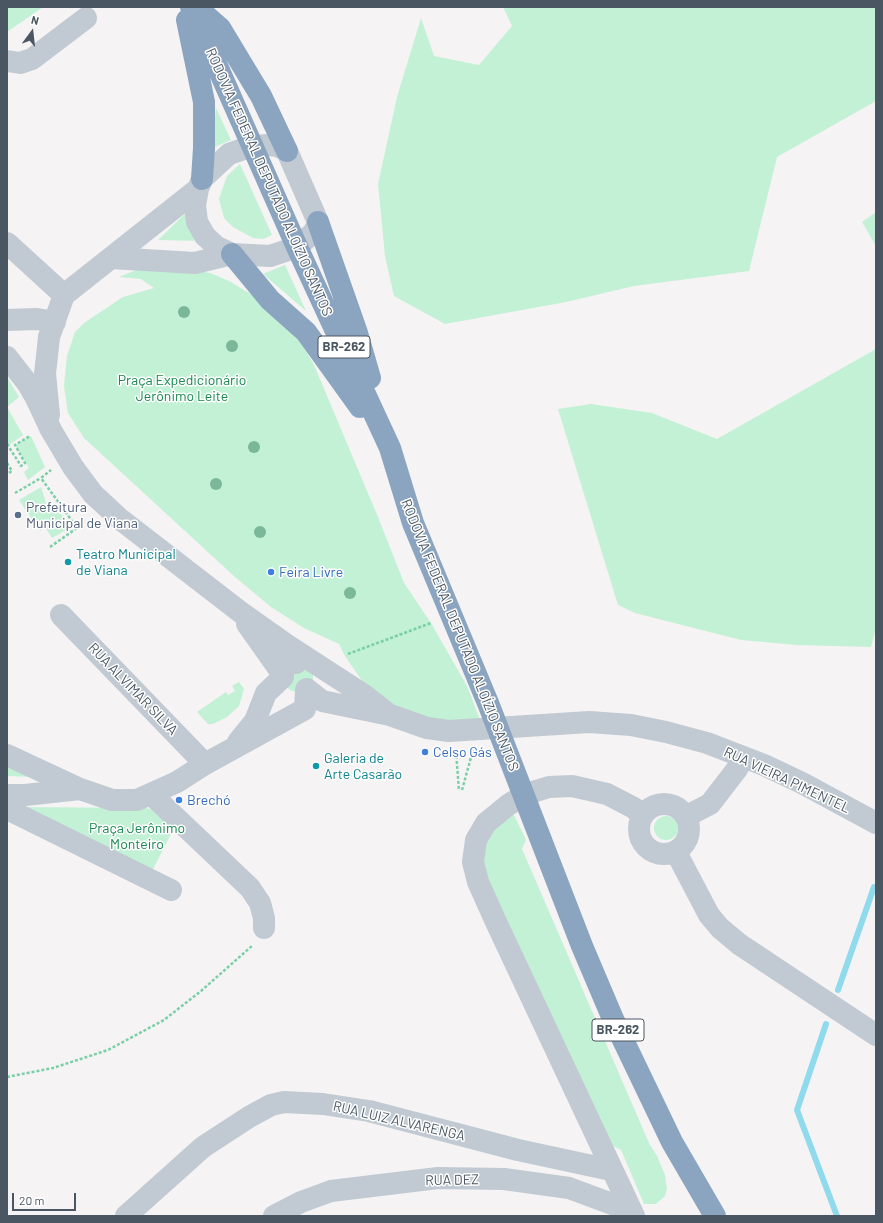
<!DOCTYPE html>
<html>
<head>
<meta charset="utf-8">
<style>
	body { margin:0 }
	#map { position:relative; width:883px; height:1223px; overflow:hidden; background:#f5f3f3; font-family:Barlow,sans-serif }
	canvas { display:block }
	.frame { position:absolute; inset:0; border:8px solid #4a5661; pointer-events:none }
	.north { position:absolute; left:12px; top:12px; width:40px; height:40px; -webkit-text-stroke:3px #fff; paint-order:stroke; rotate:15deg; font-size:11px; font-weight:700; line-height:16px; text-align:center; color:#4a5661 }
	.north::after { content:''; display:block; margin:auto; width:14px; height:18px; background:#4a5661; clip-path:polygon(50% 0,100% 100%,50% 72%,0 100%) }
	.scale { position:absolute; left:12px; top:1193px; width:64px; height:18px; box-sizing:border-box; border:2px solid #4a5661; border-top:0; padding-left:5px; font-size:12px; line-height:14px; white-space:nowrap; color:#4a5661; -webkit-text-stroke:3px #fff; paint-order:stroke }
</style>
</head>
<body>
<div id="map">
<canvas width="883" height="1223"></canvas>
<div class="frame"></div>
<div class="north">N</div>
<div class="scale">20 m</div>
</div>
<script>
const g = document.querySelector('canvas').getContext('2d');
g.lineJoin = 'round';
function fillPath(path, color) { g.fillStyle = color; g.fill(path, 'evenodd'); }
const toPath = rows => new Path2D(rows.map(r => 'M' + r).join(''));
function strokePath(path, color, width, dash) { g.strokeStyle = color; g.lineWidth = width; g.lineCap = dash ? 'butt' : 'round'; g.setLineDash(dash || []); g.stroke(path); }
function label(font, color, halo, rows, align = 'center') {
  g.font = font + ' Barlow,sans-serif'; g.lineWidth = 3; g.setLineDash([]); g.textBaseline = 'middle'; g.strokeStyle = halo; g.fillStyle = color; for (const [text, x, y, turn = 0] of rows) {
    g.save(); g.translate(x, y); g.rotate((+turn || 0) * Math.PI / 180); g.textAlign = isNaN(turn) ? turn : align; if (halo) g.strokeText(text, 0, 0); g.fillText(text, 0, 0); g.restore();
  }
}
fillPath(toPath([
	[7,7,43,7,7,32],
	[503,7,876,7,876,101,777,157,749,271,634,286,566,302,445,324,394,296,385,256,378,184,397,97,421,18,434,56,479,65,512,26],
	[216,108,231,140,212,148],
	[240,164,272,235,263,239,253,238,233,227,224,218,219,199,227,176],
	[190,209,205,241,158,240],
	[876,212,876,246,862,222],
	[154,263,210,273,229,281,259,299,296,334,314,365,378,517,404,583,431,623,467,686,482,725,433,719,409,713,369,691,345,656,339,644,304,628,271,607,235,577,84,438,68,413,64,386,67,356,75,332,84,323,123,297,154,288,141,279,119,277],
	[285,265,306,311,263,274],
	[876,349,876,628,871,647,797,645,741,640,635,613,618,605,558,409,591,404,652,413,717,439],
	[7,377,19,397,7,407],
	[7,407,23,435,8,446,7,444],
	[31,436,45,467,28,480,24,472,29,468,15,445],
	[41,487,47,506,62,515,66,530,52,538,45,527,40,531,19,500],
	[292,664,312,672,313,676,313,681,299,693,290,690,285,685],
	[239,682,244,689,239,706,227,717,213,724,208,724,197,712,226,692,228,695,235,691,232,686],
	[7,763,36,777,7,776],
	[15,807,147,808,162,813,174,828,151,873],
	[512,811,526,840,522,849,649,1143,657,1156,665,1175,667,1189,665,1196,656,1204,644,1204,621,1150,611,1145,481,867,479,846],
	'654 828a12 12 0 1 1 24 0a12 12 0 1 1-24 0Z'
]), '#c3f1d5');
strokePath(toPath([
	[838,990,874,887],
	[826,1024,797,1110,837,1216]
]), '#90daee', 6);
strokePath(toPath([
	[7,444,21,466,25,463,15,445,30,436],
	[7,463,12,471,7,474],
	[15,493,41,478],
	[50,547,77,528,41,478,51,470],
	[348,654,431,623],
	[456,751,459,791],
	[462,790,473,750],
	[7,1077,53,1068,108,1050,164,1020,201,991,253,945]
]), '#7ad0a6', 2.5, [3, 2]);
strokePath(toPath([
	[7,61,20,63,32,59,86,18],
	[269,145,277,146,287,151,318,222,314,232,297,247,270,256,232,254,217,247,205,236,197,222,195,205,198,189,202,179,229,154,252,146,269,145],
	[7,243,64,295],
	[111,258,195,263,232,254],
	[7,320,37,319,55,322],
	[7,357,28,384,36,398,51,430,73,467,93,494,120,519,239,611,287,645,296,663],
	[49,415,45,373,47,356,49,337,64,295,198,189],
	[61,615,205,764],
	[247,624,283,675],
	[287,645,364,695,387,713],
	[307,689,322,701,390,715,427,728,449,731,589,722,631,725,666,732,707,743,764,765,802,783,876,823],
	[238,742,255,721,266,693,283,677],
	[7,755,80,789],
	[151,794,250,888,260,903,264,918,264,928],
	[7,795,25,795,80,789,112,800,137,800,177,782,205,764,305,709,306,690],
	'639 829a25 25 0 1 1 50 0a25 25 0 1 1-50 0Z',
	[7,809,171,890],
	[687,816,710,804,737,769,743,757],
	[676,852,709,915,720,928,739,944,876,1035],
	[126,1216,203,1147,249,1117,271,1105,284,1102,323,1104,369,1111,518,1150,611,1170],
	[274,1216,301,1202,331,1191,438,1178,504,1179,569,1188,631,1211],
	[634,1216,496,922,478,882,473,862,476,840,486,823,508,805,526,794,549,787,572,786,607,794,634,808,642,816]
]), '#c1cad2', 22);
strokePath(toPath([
	[191,7,297,247,390,448,413,523,488,703,582,946,613,1019,672,1142,715,1216],
	[196,7,220,28,261,96,287,151],
	[187,20,204,102,204,148,202,179],
	[318,222,357,333,370,378],
	[232,254,270,300,306,332,360,407]
]), '#8ba5c1', 22);
g.fillStyle = '#7bb799';
for (const [x, y] of [
	[184,312],
	[232,346],
	[254,447],
	[216,484],
	[260,532],
	[350,593]
]) { g.beginPath(); g.arc(x, y, 6, 0, 2 * Math.PI); g.fill(); }
for (const [x, y, r, color] of [
	[18,515,4,"#5c6f8a"],
	[68,562,4,"#0f9aa8"],
	[271,572,4,"#3f7fe0"],
	[425,752,4,"#3f7fe0"],
	[316,766,4,"#0f9aa8"],
	[179,800,4,"#3f7fe0"]
]) { const dot = new Path2D(); dot.arc(x, y, r, 0, 2 * Math.PI); g.fillStyle = color; g.fill(dot); strokePath(dot, '#fff', 1.5); }
for (const [x, y, w] of [
	[344,347,52],
	[618,1030,52]
]) { const box = new Path2D(); box.roundRect(x - w / 2, y - 11, w, 22, 3); g.fillStyle = '#fff'; g.fill(box); strokePath(box, '#4a5661', 1); }
label('bold 13px', '#4a5661', null, [
	["BR-262",344,347],
	["BR-262",618,1030]
]);
label('14px', '#4a5661', '#fff', [
	["RODOVIA FEDERAL DEPUTADO ALOÍZIO SANTOS",269,182,66],
	["RODOVIA FEDERAL DEPUTADO ALOÍZIO SANTOS",460,635,68],
	["RUA ALVIMAR SILVA",133,689,46],
	["RUA VIEIRA PIMENTEL",787,780,25],
	["RUA LUIZ ALVARENGA",399,1121,13],
	["RUA DEZ",452,1180,-1]
]);
label('14px', '#17864f', '#fff', [
	["Praça Expedicionário",182,380],
	["Jerônimo Leite",182,396],
	["Praça Jerônimo",137,828],
	["Monteiro",137,844]
]);
label('14px', '#4e5e75', '#fff', [
	["Prefeitura",26,507],
	["Municipal de Viana",26,523]
], 'left');
label('14px', '#0d838f', '#fff', [
	["Teatro Municipal",76,554],
	["de Viana",76,570],
	["Galeria de",324,758],
	["Arte Casarão",324,774]
], 'left');
label('14px', '#366cbe', '#fff', [
	["Feira Livre",279,572],
	["Celso Gás",433,752],
	["Brechó",187,800]
], 'left');
</script>
</body>
</html>
